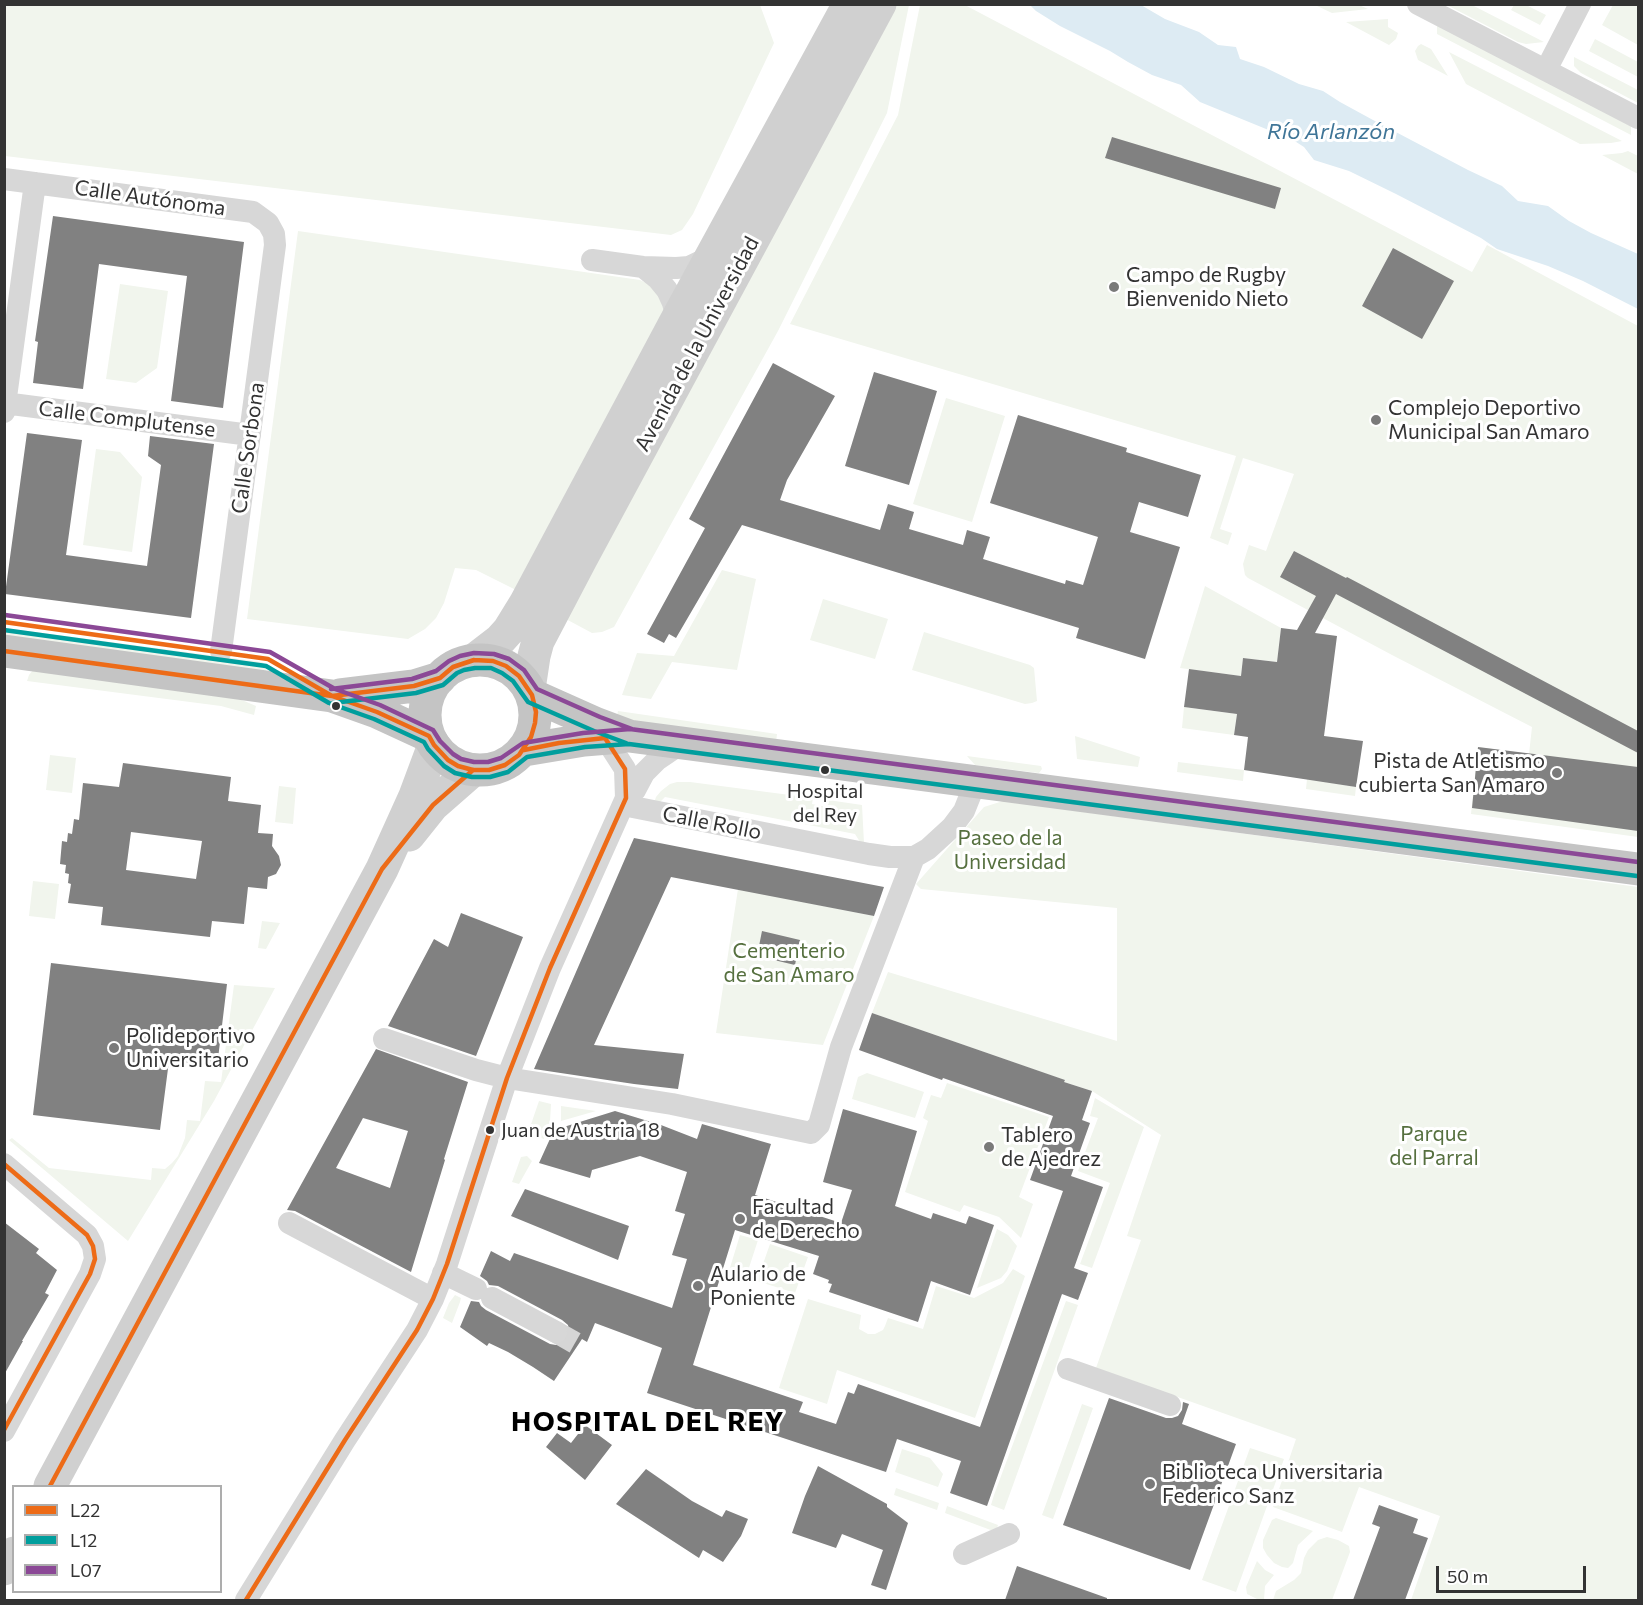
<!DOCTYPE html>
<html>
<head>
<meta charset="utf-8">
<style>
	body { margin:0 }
	#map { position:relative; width:1643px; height:1605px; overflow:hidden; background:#fff; font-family:Commissioner,sans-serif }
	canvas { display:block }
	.frame { position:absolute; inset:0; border:6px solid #333; pointer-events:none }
	.legend { position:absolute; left:12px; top:1485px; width:210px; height:108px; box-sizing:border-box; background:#fff; border:2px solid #adadad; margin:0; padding:8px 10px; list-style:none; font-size:18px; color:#333 }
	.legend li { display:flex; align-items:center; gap:12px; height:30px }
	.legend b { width:30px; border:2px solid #adadad }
	.scale { position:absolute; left:1436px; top:1566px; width:150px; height:27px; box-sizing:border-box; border:3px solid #333; border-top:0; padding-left:8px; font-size:18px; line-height:21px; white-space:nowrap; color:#333; -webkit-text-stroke:4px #fff; paint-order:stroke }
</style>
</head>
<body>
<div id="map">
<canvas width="1643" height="1605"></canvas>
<div class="frame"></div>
<ul class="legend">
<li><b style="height:8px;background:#ed6b17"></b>L22</li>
<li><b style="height:8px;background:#009e9d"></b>L12</li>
<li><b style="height:8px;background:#8b4896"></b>L07</li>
</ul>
<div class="scale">50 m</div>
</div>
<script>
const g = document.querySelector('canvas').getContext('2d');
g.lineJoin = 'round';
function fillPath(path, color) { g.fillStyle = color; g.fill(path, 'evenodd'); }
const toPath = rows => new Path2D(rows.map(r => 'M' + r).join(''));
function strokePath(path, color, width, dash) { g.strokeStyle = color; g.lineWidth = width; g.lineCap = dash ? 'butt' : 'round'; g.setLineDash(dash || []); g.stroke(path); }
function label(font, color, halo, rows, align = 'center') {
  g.font = font + ' Commissioner,sans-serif'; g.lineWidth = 6; g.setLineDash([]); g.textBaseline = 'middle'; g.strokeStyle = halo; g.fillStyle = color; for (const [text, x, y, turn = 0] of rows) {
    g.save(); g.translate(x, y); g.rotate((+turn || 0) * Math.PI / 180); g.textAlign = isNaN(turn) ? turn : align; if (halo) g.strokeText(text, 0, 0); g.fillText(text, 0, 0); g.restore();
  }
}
fillPath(toPath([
	[5,4,760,5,774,43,693,214,682,230,671,235,5,156],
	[963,4,1472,272,1487,245,1638,326,1638,837,1471,814,1478,747,1529,754,1532,727,1392,655,1248,578,1245,575,1243,564,1249,545,1266,551,1294,474,1243,458,1220,529,1232,533,1228,545,1210,538,1236,456,790,324,898,115,920,5],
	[895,5,909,5,887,113,778,331,614,627,602,632,592,633,564,618],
	[1315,5,1359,5,1368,9,1332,13],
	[1447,5,1472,5,1544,42,1526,44,1518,42],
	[1514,5,1526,5,1546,15,1540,25,1511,10],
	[1613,5,1638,5,1638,45,1602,25],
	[1388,19,1388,27,1398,33,1396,39,1389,45,1346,22],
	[1437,25,1631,126,1631,135,1437,34],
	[1595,39,1638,62,1638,77,1589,51],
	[1421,44,1431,49,1448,76,1418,60,1415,51,1418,46],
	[1449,52,1622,141,1611,143,1580,144,1466,84],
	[1574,57,1638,90,1638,103,1581,73,1574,66],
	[1628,151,1638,156,1638,174,1602,155,1622,153],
	[298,231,640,280,653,286,663,306,663,322,518,591,476,570,455,568,444,603,436,618,425,629,408,639,247,619],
	[120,284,168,291,157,368,136,383,106,379],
	[946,398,1005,416,972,522,913,504],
	[96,449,120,452,142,477,132,552,83,545],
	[722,570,756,579,737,670,672,662,651,699,622,695,637,653,674,656],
	[1205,586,1281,628,1277,662,1243,658,1241,676,1180,668],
	[823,599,888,619,875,659,810,640],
	[5,628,262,662,269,667,265,671,5,637],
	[924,632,1030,665,1034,668,1037,701,1032,703,1025,704,912,670],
	[33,670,237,698,256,706,254,715,221,706,27,681,29,675],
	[1184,707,1237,714,1234,735,1182,728],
	[618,711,777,734,776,743,616,720],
	[1075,736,1140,757,1138,767,1077,759],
	[50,755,76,758,72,793,46,790],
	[967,756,1041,766,1042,769,1039,773,975,765],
	[1178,762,1244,770,1243,781,1177,772],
	[1307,779,1356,787,1355,796,1306,789],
	[677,782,690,782,813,798,812,804,827,807,828,800,862,805,864,843,860,842,855,834,665,797,658,804,654,803,656,797,661,791,670,784],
	[279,786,296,788,293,824,275,822],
	[1003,801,1638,887,1638,1600,1411,1600,1440,1516,1359,1487,1342,1532,1273,1507,1296,1439,1096,1368,1141,1240,1127,1236,1161,1135,1092,1091,1064,1082,1064,1080,872,1013,888,972,1117,1041,1117,908,921,889,916,884,984,807],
	[33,881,59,884,55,919,29,916],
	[738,889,874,916,823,1045,716,1033],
	[262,921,280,923,266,949,258,948],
	[234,985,275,988,214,1101,128,1241,9,1140,12,1138,49,1168,151,1180,152,1168,165,1169,172,1163,178,1156,185,1138,187,1120,200,1121,205,1081,221,1082],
	[867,1073,924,1092,915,1118,852,1099,858,1077],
	[947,1083,1049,1117,1019,1197,1033,1204,1021,1238,999,1217,964,1205,960,1212,905,1192,928,1121,923,1118,931,1095,941,1098],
	[1095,1098,1144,1127,1092,1268,1080,1264,1110,1183,1078,1171,1098,1118,1090,1116],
	[539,1101,551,1104,550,1122,544,1139,528,1133],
	[561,1106,596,1111,561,1121],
	[527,1156,532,1161,519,1184,512,1182,521,1157],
	[997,1229,1008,1235,1017,1246,1007,1271,1001,1278,977,1288],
	[740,1235,758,1240,746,1277,729,1271],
	[770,1244,808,1257,795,1293,757,1281],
	[1013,1269,1025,1276,975,1418,837,1370,827,1404,779,1388,808,1299,861,1315,859,1329,868,1334,875,1334,883,1330,885,1326,888,1318,923,1329,936,1286,974,1298,1003,1283],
	[455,1295,461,1298,460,1302,452,1323,443,1318,449,1303],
	[1066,1301,1078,1305,1004,1510,991,1505,994,1495],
	[1082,1404,1093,1408,1053,1519,1042,1515],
	[1250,1448,1284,1459,1236,1592,1202,1580],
	[902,1449,930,1458,943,1474,938,1487,895,1472],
	[896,1488,939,1503,937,1510,894,1495],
	[947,1506,998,1525,996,1532,945,1513],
	[1276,1518,1313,1531,1298,1545,1293,1563,1288,1568,1282,1567,1274,1563,1267,1555,1263,1548,1263,1540,1272,1520],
	[1327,1537,1338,1540,1349,1546,1350,1552,1332,1600,1273,1600,1276,1591,1294,1580,1301,1573,1304,1558,1308,1550,1318,1540],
	[1257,1561,1265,1570,1274,1575,1265,1586,1264,1600,1257,1599,1247,1594,1246,1587]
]), '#f1f5ed');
fillPath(toPath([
	[1030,5,1141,5,1165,19,1199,32,1218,45,1236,47,1240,59,1264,67,1299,84,1323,91,1340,102,1373,120,1468,170,1502,186,1518,201,1548,206,1569,221,1591,233,1638,254,1638,309,1583,281,1548,266,1497,249,1481,238,1396,194,1349,171,1314,160,1304,147,1293,140,1200,102,1181,85,1152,75,1128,62,1110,51,1060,26,1036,11]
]), '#ddebf3');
fillPath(toPath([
	[1112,137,1281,188,1275,209,1105,158],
	[53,216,244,242,223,408,171,401,187,276,99,264,83,389,33,383,38,342,35,341],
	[1393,248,1454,281,1422,339,1362,306],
	[773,363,835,396,787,480,780,500,880,530,888,504,914,512,909,529,963,545,967,530,990,537,983,559,1065,584,1066,580,1083,585,1098,537,990,503,1018,415,1127,448,1126,452,1201,475,1188,517,1139,502,1130,532,1180,547,1145,659,1076,638,1079,628,742,525,676,638,669,634,664,643,647,634,705,528,689,519],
	[874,372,937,391,909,485,845,466],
	[27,433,82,440,66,555,147,566,161,465,148,456,150,436,214,444,191,618,5,594],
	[1294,551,1346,578,1347,577,1638,731,1638,753,1336,594,1315,633,1337,636,1324,736,1363,741,1356,787,1244,770,1248,737,1234,735,1237,714,1184,707,1189,669,1241,676,1243,658,1277,662,1281,628,1297,630,1316,596,1280,577],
	[1478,747,1638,767,1638,831,1472,808],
	[123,763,231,777,228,801,261,805,258,833,273,834,272,846,279,856,281,865,276,874,268,877,267,889,248,887,244,924,212,921,210,937,101,925,103,907,68,903,71,884,68,883,69,874,65,873,66,865,60,864,62,841,67,842,68,833,72,834,74,819,79,820,83,783,119,787],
	[131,832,202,841,196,879,126,870],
	[634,838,817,874,884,887,874,916,671,877,594,1045,684,1054,678,1089,634,1084,534,1069],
	[461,913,523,937,476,1056,388,1026,434,939,448,947],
	[762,931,800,940,795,965,757,956],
	[51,963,227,984,217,1067,169,1061,160,1130,33,1115],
	[872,1013,1065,1080,1064,1082,1092,1091,1082,1120,1090,1123,1071,1176,1103,1187,1074,1268,1088,1273,1078,1300,1062,1294,987,1506,950,1493,961,1461,897,1439,886,1472,647,1393,662,1348,595,1323,587,1342,582,1339,554,1381,533,1367,508,1352,489,1343,487,1346,460,1327,471,1301,479,1302,481,1306,486,1310,550,1344,556,1345,563,1344,568,1338,569,1331,568,1325,562,1320,498,1286,489,1285,487,1281,480,1276,491,1251,510,1261,514,1253,672,1308,687,1259,672,1255,685,1214,675,1211,687,1172,640,1156,592,1170,590,1178,539,1163,554,1130,615,1111,661,1125,697,1139,702,1124,771,1144,755,1195,841,1223,852,1190,823,1182,843,1109,917,1131,895,1206,931,1219,933,1213,966,1224,969,1216,994,1225,970,1295,931,1281,918,1322,829,1292,832,1284,828,1283,829,1280,813,1274,819,1256,735,1230,693,1365,803,1402,799,1412,836,1424,848,1392,854,1394,858,1384,980,1427,1063,1191,1030,1180,1053,1116,943,1078,942,1080,859,1050],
	[376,1049,468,1082,444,1159,445,1160,411,1272,295,1211,287,1210],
	[363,1118,408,1131,390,1188,336,1168],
	[525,1189,629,1226,618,1260,511,1216],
	[4,1222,39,1249,36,1253,57,1270,45,1293,49,1295,22,1341,23,1341,4,1375],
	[1109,1398,1166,1418,1172,1418,1178,1416,1182,1410,1183,1402,1189,1404,1182,1424,1236,1444,1190,1570,1063,1525],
	[585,1425,612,1445,585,1480,546,1447,557,1433,571,1443],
	[818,1466,887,1504,887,1507,908,1523,886,1590,871,1585,883,1550,842,1534,836,1548,792,1533,805,1496],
	[646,1469,692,1501,722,1517,726,1510,748,1519,741,1536,723,1562,703,1550,699,1558,616,1504],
	[1379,1505,1418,1519,1413,1533,1428,1538,1405,1600,1353,1600,1380,1527,1372,1524],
	[1017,1566,1107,1598,1107,1600,1005,1600]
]), '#818181');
strokePath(toPath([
	[556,1332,577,1344]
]), '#d6d6d6', 22, [22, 11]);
strokePath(toPath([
	[1418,4,1638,118],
	[1546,70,1580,4],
	[4,179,253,212,268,223,274,234,275,245,221,651],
	[592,260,643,267,676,268,689,267,712,256],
	[643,267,658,279,667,290,673,303,677,319],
	[4,403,250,435],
	[4,412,35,183],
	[605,738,625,769,626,798],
	[623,805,869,854,890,857,914,857,928,849,952,827,964,811,976,781],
	[384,1039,476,1070,507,1078,672,1104,811,1133,819,1125,841,1047,914,857],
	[4,1164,87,1235,93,1246,95,1259,90,1274,4,1431],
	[289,1223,433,1299],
	[443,1273,476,1289],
	[492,1298,556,1332],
	[1068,1369,1170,1405],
	[964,1554,1009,1534],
	[246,1600,345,1440,417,1330,433,1299,447,1264,507,1078,550,968,618,816,626,798,635,790,644,773,657,760,682,743]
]), '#d7d7d7', 22);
strokePath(toPath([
	[474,660,500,640,509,630,525,604,677,319,849,4],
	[529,689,534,656,538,641,581,559,880,4],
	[409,835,433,805,473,770],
	[50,1486,382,869,415,796,434,745],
	[4,1569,14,1553]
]), '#d0d0d0', 33);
strokePath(toPath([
	[4,651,332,696,377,712,429,736],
	'425 715a55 55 0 1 1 110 0a55 55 0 1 1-110 0Z',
	[340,695,414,686,440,678],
	[532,695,597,724,629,736,1638,869],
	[524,750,584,740,621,737]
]), '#c4c4c4', 33);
strokePath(toPath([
	[4,622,268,659,332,696],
	[4,651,332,696],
	[474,660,493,661,506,666,519,676,532,695,536,712,535,723,531,737,519,755,505,765,489,770,473,770,458,766,448,760,434,745,429,736,377,712,332,696,414,686,440,678,453,667,474,660],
	[4,1164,87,1235,93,1246,95,1259,90,1274,4,1430],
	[50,1486,382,869,433,805,473,770],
	[246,1600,345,1440,417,1330,433,1299,447,1264,507,1078,550,968,626,798,625,769,605,738,559,743,524,750]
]), '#ed6b17', 4.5);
strokePath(toPath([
	[4,630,266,666,329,703,374,719,424,742,428,749,444,766,455,773,472,777,490,777,508,772,527,757,585,747,629,744,1637,876],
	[333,703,416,693,443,685,457,673,464,670,475,668,491,668,502,673,513,681,528,702,594,731,626,743]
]), '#009e9d', 4.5);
strokePath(toPath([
	[5,615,270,652,335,689,380,705,433,730,440,741,453,754,461,759,474,762,488,762,501,758,523,743,583,733,630,729,1638,862],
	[331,689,412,679,436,671,449,661,460,656,474,653,494,654,509,659,524,670,537,689,600,717,632,729]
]), '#8b4896', 4.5);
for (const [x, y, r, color] of [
	[1114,287,6,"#7a7a7a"],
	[1376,420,6,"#7a7a7a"],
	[336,706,5,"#333"],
	[825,770,5,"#333"],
	[1557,773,6,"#7a7a7a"],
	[114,1048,6,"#7a7a7a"],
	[490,1130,5,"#333"],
	[989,1147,6,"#7a7a7a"],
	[740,1219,6,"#7a7a7a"],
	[698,1286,6,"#7a7a7a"],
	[1150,1484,6,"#7a7a7a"]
]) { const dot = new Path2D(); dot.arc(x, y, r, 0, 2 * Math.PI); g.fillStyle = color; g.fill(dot); strokePath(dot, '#fff', 2); }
label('20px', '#333', '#fff', [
	["Hospital",825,791],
	["del Rey",825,815],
	["Juan de Austria 18",501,1130,"left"]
]);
label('21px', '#333', '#fff', [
	["Calle Autónoma",150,198,8],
	["Avenida de la Universidad",697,344,-62],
	["Calle Complutense",127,419,7],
	["Calle Sorbona",248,448,-82],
	["Calle Rollo",712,823,11]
]);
label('21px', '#333', '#fff', [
	["Campo de Rugby",1126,275],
	["Bienvenido Nieto",1126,299],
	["Complejo Deportivo",1388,408],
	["Municipal San Amaro",1388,432],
	["Pista de Atletismo",1545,761,"right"],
	["cubierta San Amaro",1545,785,"right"],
	["Polideportivo",126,1036],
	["Universitario",126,1060],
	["Tablero",1001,1135],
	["de Ajedrez",1001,1159],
	["Facultad",752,1207],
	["de Derecho",752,1231],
	["Aulario de",710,1274],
	["Poniente",710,1298],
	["Biblioteca Universitaria",1162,1472],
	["Federico Sanz",1162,1496]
], 'left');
label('21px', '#56703f', '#fff', [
	["Paseo de la",1010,838],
	["Universidad",1010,862],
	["Cementerio",789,951],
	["de San Amaro",789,975],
	["Parque",1434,1134],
	["del Parral",1434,1158]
]);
label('italic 22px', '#3f7597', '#fff', [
	["Río Arlanzón",1331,132]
]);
g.letterSpacing = '1.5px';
label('bold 27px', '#000', '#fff', [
	["HOSPITAL DEL REY",648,1422]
]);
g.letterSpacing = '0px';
</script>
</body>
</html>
